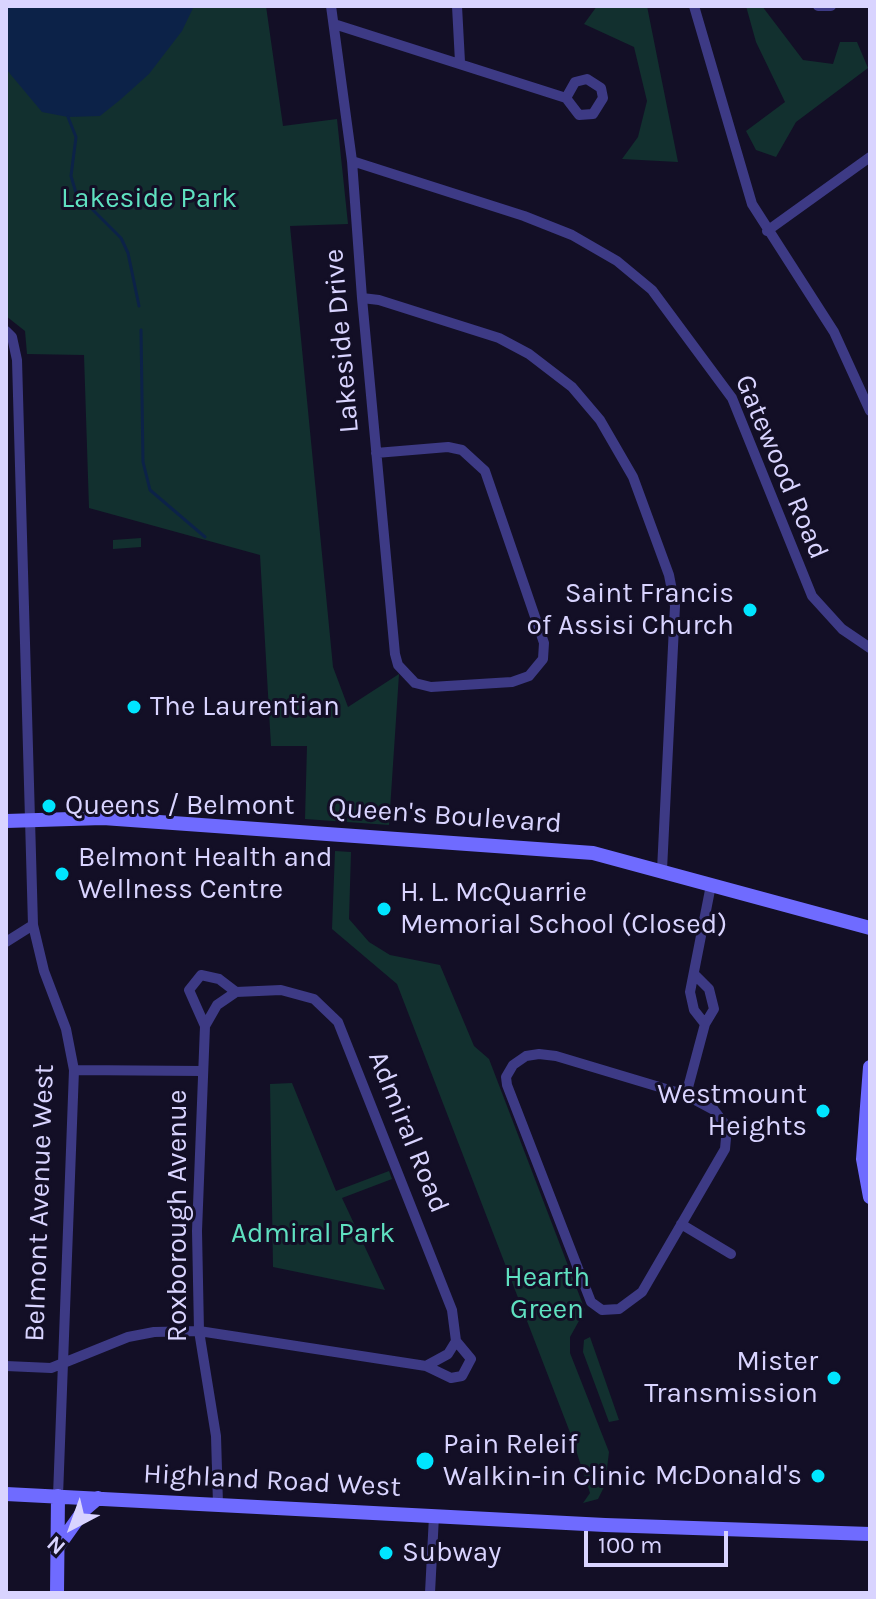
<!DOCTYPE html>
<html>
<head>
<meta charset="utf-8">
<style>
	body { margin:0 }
	#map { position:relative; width:876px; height:1599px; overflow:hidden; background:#130f26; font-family:Karla,sans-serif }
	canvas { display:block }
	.frame { position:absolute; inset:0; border:8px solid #d9d4ff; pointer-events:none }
	.north { position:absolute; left:32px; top:1487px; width:80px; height:80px; -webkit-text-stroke:6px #130f26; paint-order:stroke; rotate:221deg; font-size:22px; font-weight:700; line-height:32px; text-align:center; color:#d9d4ff }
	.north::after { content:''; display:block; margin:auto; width:28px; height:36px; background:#d9d4ff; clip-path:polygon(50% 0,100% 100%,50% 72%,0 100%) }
	.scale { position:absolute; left:584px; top:1531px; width:144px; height:36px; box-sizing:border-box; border:4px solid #d9d4ff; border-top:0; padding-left:10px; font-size:24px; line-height:28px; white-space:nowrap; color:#d9d4ff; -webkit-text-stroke:6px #130f26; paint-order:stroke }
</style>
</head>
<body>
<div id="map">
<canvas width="876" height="1599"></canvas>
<div class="frame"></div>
<div class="north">N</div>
<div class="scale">100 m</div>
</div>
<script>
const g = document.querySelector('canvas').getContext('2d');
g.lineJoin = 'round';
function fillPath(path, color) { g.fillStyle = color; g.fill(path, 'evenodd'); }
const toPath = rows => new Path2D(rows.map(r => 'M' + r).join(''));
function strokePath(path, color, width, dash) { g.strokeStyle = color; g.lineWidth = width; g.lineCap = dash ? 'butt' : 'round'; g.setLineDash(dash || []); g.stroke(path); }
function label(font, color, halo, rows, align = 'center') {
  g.font = font + ' Karla,sans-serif'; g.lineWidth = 6; g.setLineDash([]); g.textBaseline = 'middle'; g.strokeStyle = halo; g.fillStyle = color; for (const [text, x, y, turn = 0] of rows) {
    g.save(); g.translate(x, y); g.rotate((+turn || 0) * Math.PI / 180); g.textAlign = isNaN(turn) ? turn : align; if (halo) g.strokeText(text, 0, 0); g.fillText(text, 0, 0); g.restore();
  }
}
fillPath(toPath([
	[6,6,266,6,283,126,337,119,348,224,290,226,333,667,348,707,399,674,389,825,305,819,307,746,271,746,260,555,89,508,84,355,27,354,25,331,6,316],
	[597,6,647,6,678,162,622,159,638,137,647,101,634,47,584,24],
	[746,6,762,6,803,60,833,64,840,42,857,42,868,68,796,122,776,157,756,150,746,131,785,102,756,42],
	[141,538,141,547,113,549,113,540],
	[335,851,351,852,349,919,369,942,390,955,440,965,474,1046,489,1059,585,1310,570,1337,570,1353,609,1452,605,1485,598,1499,583,1503,590,1493,571,1435,397,984,332,929],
	[292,1083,336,1191,389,1171,392,1179,342,1198,385,1290,273,1267,270,1084],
	[590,1337,619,1420,609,1422,583,1352,584,1340]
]), '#12302f');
fillPath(toPath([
	[6,6,194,6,182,31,149,74,120,100,100,116,68,117,42,112,6,69]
]), '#0c2248');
strokePath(toPath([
	[68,117,76,137,71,176,76,193,121,238,128,253,139,306],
	[141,330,143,462,150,490,205,537]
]), '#0c2248', 3);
strokePath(toPath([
	[331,6,352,161,362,298,395,654,398,665,415,683,431,687,512,682,529,676,543,659,544,643,485,471,462,450,448,447,376,453],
	[457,6,460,62],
	[694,6,752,204,834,332,870,411],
	[818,6,831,6],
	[334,24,566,98,579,115,593,114,603,98,601,88,587,79,575,82,566,98],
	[352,161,524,216,572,235,617,261,652,290,732,398,812,596,842,629,870,648],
	[767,231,870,157],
	[362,298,379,300,499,338,529,354,572,387,600,420,633,477,669,575,675,606,662,870],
	[6,331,12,337,17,360,33,925,44,971,66,1029,74,1070,58,1496],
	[6,942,33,925],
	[705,1024,694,1010,690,992,711,885],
	[205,1026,189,990,201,975,219,979,236,992],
	[539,1054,556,1056,686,1095,714,1110,727,1127,725,1149,642,1292,619,1309,602,1310,591,1302,507,1085,506,1077,513,1065,526,1056,539,1054],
	[74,1070,202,1071],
	[686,1095,705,1024,714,1009,709,989,695,975],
	[681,1224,731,1254],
	[6,1366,51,1368,128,1337,154,1332,199,1331,426,1366,448,1354,456,1341,452,1310,338,1022,314,999,281,990,236,992,217,1005,205,1026,197,1231,199,1331,216,1436,218,1504],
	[426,1366,451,1378,462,1376,471,1359,456,1341],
	[430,1593,434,1516]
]), '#3d3a85', 10);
strokePath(toPath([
	[6,821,103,818,593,853,870,928],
	[870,1067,863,1159,870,1197],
	[6,1494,605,1525,870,1534],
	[57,1548,84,1510,98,1498],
	[57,1593,58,1496]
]), '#6f6bff', 14);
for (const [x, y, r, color] of [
	[750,610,8,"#00e5ff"],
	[134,707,8,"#00e5ff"],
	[49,806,8,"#00e5ff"],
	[62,874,8,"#00e5ff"],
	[384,909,8,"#00e5ff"],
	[823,1111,8,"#00e5ff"],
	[834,1378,8,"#00e5ff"],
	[425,1461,10,"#00e5ff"],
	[818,1476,8,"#00e5ff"],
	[386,1553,8,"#00e5ff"]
]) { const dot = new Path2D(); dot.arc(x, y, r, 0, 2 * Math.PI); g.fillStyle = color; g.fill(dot); strokePath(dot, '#130f26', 3); }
label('28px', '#5fe0c0', '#130f26', [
	["Lakeside Park",149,199],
	["Admiral Park",313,1234],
	["Hearth",547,1278],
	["Green",547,1310]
]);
label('28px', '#d9d4ff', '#130f26', [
	["Lakeside Drive",342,341,-95],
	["Gatewood Road",781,467,67],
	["Queen's Boulevard",445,816,4],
	["Admiral Road",408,1132,68],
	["Belmont Avenue West",40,1203,-88],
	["Roxborough Avenue",178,1216,-90],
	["Highland Road West",272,1481,3]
]);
label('28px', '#d9d4ff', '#130f26', [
	["Saint Francis",734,594,"right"],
	["of Assisi Church",734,626,"right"],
	["The Laurentian",150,707],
	["Queens / Belmont",65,806],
	["Belmont Health and",78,858],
	["Wellness Centre",78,890],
	["H. L. McQuarrie",400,893],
	["Memorial School (Closed)",400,925],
	["Westmount",807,1095,"right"],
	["Heights",807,1127,"right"],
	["Mister",818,1362,"right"],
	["Transmission",818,1394,"right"],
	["Pain Releif",443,1445],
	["Walkin-in Clinic",443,1477],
	["McDonald's",802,1476,"right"],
	["Subway",402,1553]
], 'left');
</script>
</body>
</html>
